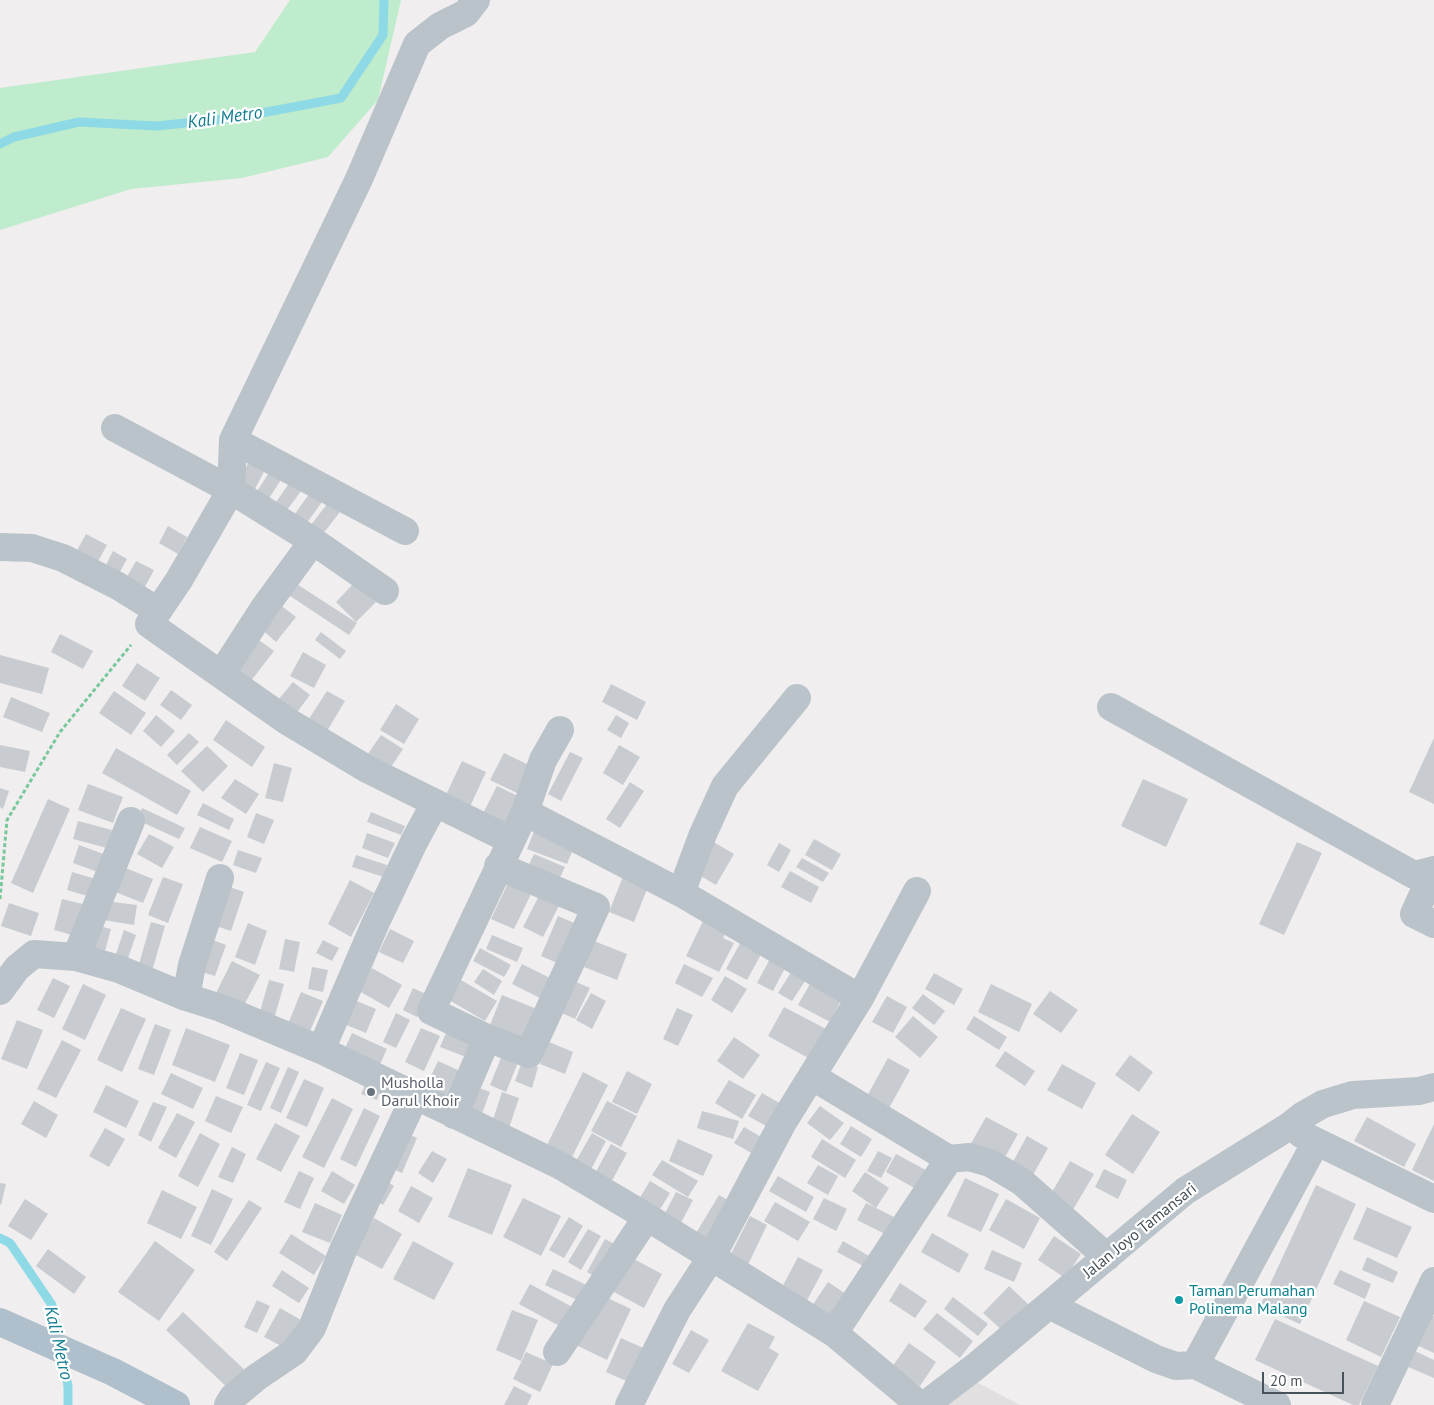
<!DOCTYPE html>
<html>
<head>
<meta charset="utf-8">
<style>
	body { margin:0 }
	#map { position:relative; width:1434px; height:1405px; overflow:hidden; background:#f0eeee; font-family:"PT Sans",sans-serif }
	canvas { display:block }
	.scale { position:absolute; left:1262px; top:1372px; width:82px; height:22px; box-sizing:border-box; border:2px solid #47525a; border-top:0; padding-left:6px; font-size:15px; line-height:18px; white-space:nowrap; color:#47525a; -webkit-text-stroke:4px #fff; paint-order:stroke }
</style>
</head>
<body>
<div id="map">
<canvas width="1434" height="1405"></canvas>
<div class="scale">20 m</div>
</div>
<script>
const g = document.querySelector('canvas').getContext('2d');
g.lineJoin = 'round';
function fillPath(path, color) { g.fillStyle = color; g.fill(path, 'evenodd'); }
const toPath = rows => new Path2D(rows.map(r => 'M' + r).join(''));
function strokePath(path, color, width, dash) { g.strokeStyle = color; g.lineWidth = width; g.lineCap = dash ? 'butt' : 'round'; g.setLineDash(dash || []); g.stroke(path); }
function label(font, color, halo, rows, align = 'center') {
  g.font = font + ' "PT Sans",sans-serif'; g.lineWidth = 4.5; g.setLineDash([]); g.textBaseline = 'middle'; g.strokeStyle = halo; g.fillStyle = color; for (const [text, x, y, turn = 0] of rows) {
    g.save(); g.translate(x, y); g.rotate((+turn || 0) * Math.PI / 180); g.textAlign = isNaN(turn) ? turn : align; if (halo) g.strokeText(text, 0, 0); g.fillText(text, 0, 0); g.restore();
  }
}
fillPath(toPath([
	[974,1381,1020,1405,947,1405]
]), '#e1dfdf');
fillPath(toPath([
	[290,0,401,0,378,100,328,157,242,178,131,189,0,230,0,88,255,52]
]), '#beeccd');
strokePath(toPath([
	[0,144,14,137,79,122,156,126,235,118,341,98,383,35,384,0],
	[0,1238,10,1243,52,1305,68,1386,68,1405]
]), '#8dd9e6', 9);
fillPath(toPath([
	[254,453,269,462,253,493,236,485],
	[272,468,284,475,266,503,254,496],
	[295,475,307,483,287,510,276,502],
	[312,490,324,499,304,527,292,518],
	[331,499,343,508,319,539,307,530],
	[168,526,187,537,178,554,159,543],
	[86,534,107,545,95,567,74,556],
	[113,551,127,559,116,579,103,571],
	[136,561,154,570,142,592,124,582],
	[292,581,357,623,349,635,284,592],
	[355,582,376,602,356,622,336,602],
	[279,604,296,617,276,642,259,627],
	[321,632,346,651,340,659,315,640],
	[60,634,93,651,83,669,51,652],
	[256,638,274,651,247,686,229,673],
	[303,652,326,665,314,688,290,676],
	[0,655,49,668,42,694,0,683],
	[137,663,160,678,145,701,122,686],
	[293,682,310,695,291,720,273,706],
	[611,684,646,702,637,720,602,702],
	[171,690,192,705,181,720,160,705],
	[114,691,146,713,131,735,99,713],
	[327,691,345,701,324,736,305,725],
	[11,697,50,713,42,732,3,717],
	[396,704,419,719,404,744,380,730],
	[156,715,175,731,161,747,143,731],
	[616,715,629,723,621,738,607,730],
	[226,720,265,747,252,767,213,740],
	[189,733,199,742,177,765,167,755],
	[381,735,403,749,385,776,363,761],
	[1434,738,1434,804,1409,792],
	[0,745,30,751,25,772,0,767],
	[619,745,640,757,623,785,603,773],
	[207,746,228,766,203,792,181,771],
	[116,748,191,791,177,815,102,773],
	[570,752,583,758,561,801,548,794],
	[504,753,535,768,521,795,490,780],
	[462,761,486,772,467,813,443,801],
	[274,763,292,768,283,802,265,798],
	[235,779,259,794,246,814,221,798],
	[1143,779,1188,799,1166,847,1121,826],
	[630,782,644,791,620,828,606,819],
	[88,784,123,797,113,823,78,810],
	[497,786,522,798,503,835,478,823],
	[0,788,9,791,3,809,0,807],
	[48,799,70,809,33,893,11,883],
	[203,803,234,819,229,830,197,815],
	[142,808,185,828,179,839,137,820],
	[371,812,405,826,401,835,367,822],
	[256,813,274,820,264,844,247,837],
	[78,821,112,830,107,848,73,839],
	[536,826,576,842,567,864,527,849],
	[200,827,232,841,222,862,190,848],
	[367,833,395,843,388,858,362,848],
	[149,834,174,847,162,868,137,854],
	[814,839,841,854,832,870,805,855],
	[710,840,734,854,716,885,692,871],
	[1297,842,1322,853,1284,935,1259,924],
	[779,843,791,850,779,872,767,865],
	[79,845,109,856,103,874,73,863],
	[238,850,262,858,256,873,233,865],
	[534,854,565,867,557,884,526,871],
	[356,855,387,865,384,877,352,867],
	[802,858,829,873,823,882,796,867],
	[123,867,153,879,143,903,113,891],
	[626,869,651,879,634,922,609,912],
	[790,871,819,887,811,903,781,887],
	[72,872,99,880,94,898,67,890],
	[163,877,183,884,168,923,148,915],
	[350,880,374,893,351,937,328,924],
	[509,881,532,892,514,929,491,919],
	[227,886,244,892,231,931,213,925],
	[542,890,562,900,543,937,523,927],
	[62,899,91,906,83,938,54,930],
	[106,901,137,905,134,925,103,920],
	[9,903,39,913,31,936,1,926],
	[706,915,729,926,723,938,734,943,719,972,686,956],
	[558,916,579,925,562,965,541,956],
	[151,922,165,926,151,975,137,971],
	[248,923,267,931,255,965,235,957],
	[99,926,111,929,103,958,91,954],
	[390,929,414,941,403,963,379,952],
	[124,930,136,935,126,964,114,960],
	[492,935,523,948,517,962,486,949],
	[744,936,765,947,747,980,726,969],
	[210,939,226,945,215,976,198,971],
	[285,939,300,942,294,972,279,969],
	[323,940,339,948,332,961,316,953],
	[594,941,627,954,617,980,584,967],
	[480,948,511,965,504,977,473,961],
	[771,957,786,966,773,991,757,983],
	[232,961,260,975,242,1009,215,995],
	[522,964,552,979,542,999,512,984],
	[684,964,713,978,702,997,675,983],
	[312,967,328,970,323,992,308,989],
	[372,968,402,985,389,1008,359,991],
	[483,969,502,981,494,995,474,982],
	[793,969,807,978,792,1001,778,993],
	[934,973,963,989,954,1005,925,989],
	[725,976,747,989,732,1013,711,1000],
	[53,978,70,986,54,1018,37,1010],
	[567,978,590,988,575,1019,553,1009],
	[269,980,284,984,274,1019,259,1015],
	[461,980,497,1001,485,1021,449,1000],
	[811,982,842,998,830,1022,798,1005],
	[83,984,106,995,85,1040,62,1029],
	[991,984,1032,1004,1019,1032,978,1012],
	[413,988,428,995,417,1017,403,1010],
	[1050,991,1078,1010,1061,1033,1033,1014],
	[301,992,323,1001,307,1038,286,1029],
	[591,993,606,1001,592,1029,576,1020],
	[923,994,945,1011,934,1025,912,1008],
	[502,995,537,1009,522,1045,488,1030],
	[887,996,907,1007,893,1033,872,1022],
	[354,1000,376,1009,366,1033,344,1024],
	[784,1007,828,1030,812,1060,768,1036],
	[121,1008,146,1019,122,1072,97,1060],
	[677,1008,693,1015,678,1046,663,1039],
	[396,1013,410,1020,396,1048,383,1042],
	[913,1016,938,1037,920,1058,895,1037],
	[974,1016,1007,1037,999,1050,966,1029],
	[17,1020,43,1030,27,1069,1,1059],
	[155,1024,171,1030,154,1075,138,1069],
	[186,1028,230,1045,215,1082,172,1065],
	[421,1028,440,1036,424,1071,405,1062],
	[352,1033,387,1049,375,1075,340,1059],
	[446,1033,472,1043,466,1057,440,1047],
	[734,1037,760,1055,743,1079,717,1061],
	[62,1040,81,1050,56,1098,37,1089],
	[549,1042,573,1052,565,1074,540,1064],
	[1005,1051,1035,1071,1025,1086,995,1066],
	[240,1053,258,1060,244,1095,226,1088],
	[503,1053,519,1060,506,1092,490,1085],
	[1130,1055,1153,1072,1139,1092,1115,1075],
	[888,1058,910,1070,888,1110,866,1098],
	[438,1061,460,1071,445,1104,423,1093],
	[266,1062,280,1068,261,1111,247,1105],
	[522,1062,538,1067,532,1088,515,1081],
	[1062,1064,1096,1083,1082,1109,1047,1090],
	[288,1067,299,1072,281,1113,270,1108],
	[627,1071,652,1084,637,1114,612,1102],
	[583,1072,608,1085,570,1161,545,1149],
	[171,1073,203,1088,193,1109,161,1094],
	[304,1079,324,1088,307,1127,286,1118],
	[729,1080,756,1095,742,1119,715,1103],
	[366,1083,381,1089,377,1100,361,1094],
	[106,1085,139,1101,126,1128,93,1112],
	[471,1085,490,1092,479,1122,460,1115],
	[502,1092,519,1098,508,1131,491,1126],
	[762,1093,788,1108,775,1131,748,1116],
	[216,1096,243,1107,231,1133,205,1121],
	[332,1098,353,1109,324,1168,302,1157],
	[34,1101,58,1115,46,1138,21,1124],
	[607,1101,637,1116,621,1147,591,1131],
	[153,1102,167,1107,151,1142,138,1135],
	[820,1106,844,1123,830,1140,807,1123],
	[364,1108,380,1116,356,1167,340,1159],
	[702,1111,739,1121,733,1139,697,1128],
	[177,1113,195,1122,176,1158,158,1148],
	[1132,1114,1160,1132,1133,1174,1105,1155],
	[986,1117,1018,1134,1001,1164,969,1147],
	[1367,1117,1416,1144,1404,1167,1354,1141],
	[275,1123,300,1136,281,1172,256,1159],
	[1434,1124,1434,1181,1412,1170],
	[851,1126,872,1139,861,1157,840,1144],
	[744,1127,770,1142,760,1158,734,1143],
	[105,1128,125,1139,109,1167,89,1156],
	[402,1131,417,1138,402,1173,386,1166],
	[200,1133,220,1144,198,1187,178,1176],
	[592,1133,606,1141,587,1177,572,1168],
	[1027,1136,1048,1148,1029,1182,1008,1171],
	[678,1139,713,1155,703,1176,669,1161],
	[822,1139,856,1160,845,1178,811,1157],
	[611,1144,627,1153,608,1188,592,1179],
	[232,1147,246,1154,233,1183,218,1177],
	[432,1151,447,1159,433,1183,418,1173],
	[878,1151,892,1158,881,1178,867,1171],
	[896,1154,935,1175,925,1194,886,1172],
	[662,1160,698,1181,688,1197,652,1175],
	[1070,1161,1094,1174,1071,1213,1048,1199],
	[818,1165,838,1176,828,1195,807,1183],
	[468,1168,512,1185,492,1235,448,1217],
	[1104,1169,1127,1180,1118,1199,1095,1187],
	[299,1171,314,1178,300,1209,284,1202],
	[332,1171,355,1185,344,1204,321,1191],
	[865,1172,889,1188,876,1208,852,1191],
	[778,1176,814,1197,806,1212,769,1191],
	[382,1178,394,1186,383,1205,370,1197],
	[965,1178,999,1194,981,1232,947,1216],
	[650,1181,670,1193,654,1219,634,1207],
	[0,1183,6,1184,1,1205,0,1204],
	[1316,1185,1356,1204,1300,1324,1260,1306],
	[411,1186,433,1198,419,1223,398,1211],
	[212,1189,233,1199,211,1245,191,1236],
	[162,1190,197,1207,181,1239,147,1223],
	[676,1192,693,1200,676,1232,660,1223],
	[719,1195,729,1201,706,1239,696,1233],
	[523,1198,561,1216,541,1256,503,1237],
	[824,1198,847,1209,836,1231,813,1219],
	[25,1199,48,1214,31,1240,8,1226],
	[1006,1199,1040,1218,1024,1249,989,1230],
	[249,1200,262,1208,227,1261,214,1252],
	[775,1202,810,1222,798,1241,764,1221],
	[315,1203,342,1215,330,1243,302,1232],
	[866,1203,896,1218,887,1235,857,1220],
	[1367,1207,1412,1227,1397,1258,1353,1239],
	[750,1216,767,1225,745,1271,727,1262],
	[569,1217,583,1226,564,1258,549,1250],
	[374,1218,402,1234,382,1269,354,1254],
	[588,1229,601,1236,581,1270,568,1262],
	[932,1233,969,1254,959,1273,921,1252],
	[291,1234,326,1256,314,1275,279,1253],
	[1054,1236,1081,1254,1065,1278,1038,1260],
	[605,1239,622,1248,603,1281,587,1272],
	[155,1241,195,1270,159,1321,118,1292],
	[413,1241,454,1263,434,1300,393,1279],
	[843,1241,869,1256,863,1266,837,1252],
	[48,1249,86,1277,74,1294,36,1266],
	[992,1250,1022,1263,1014,1282,984,1269],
	[630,1257,662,1274,644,1308,612,1291],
	[798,1257,823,1270,803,1308,778,1295],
	[1367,1257,1398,1272,1393,1283,1362,1270],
	[553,1269,595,1289,588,1305,545,1285],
	[282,1270,309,1288,299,1303,272,1286],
	[1340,1270,1371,1284,1365,1299,1333,1284],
	[828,1282,849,1296,830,1326,808,1312],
	[900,1283,927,1301,915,1318,889,1301],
	[530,1284,576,1309,565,1329,519,1304],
	[1009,1286,1029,1305,1004,1332,983,1313],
	[597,1293,631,1309,607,1360,572,1343],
	[953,1297,988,1324,978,1336,944,1309],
	[257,1300,270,1306,257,1333,244,1327],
	[1364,1301,1400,1317,1381,1357,1346,1340],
	[280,1308,301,1320,285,1348,264,1337],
	[512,1310,538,1320,521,1361,496,1350],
	[183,1312,247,1372,230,1390,166,1330],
	[937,1313,973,1341,960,1358,923,1329],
	[1428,1313,1434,1316,1434,1353,1414,1344],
	[1275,1319,1378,1366,1359,1405,1353,1405,1255,1360],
	[748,1323,775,1337,769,1348,779,1354,758,1391,721,1371],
	[691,1330,709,1340,689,1373,672,1364],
	[621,1338,650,1351,635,1385,606,1372],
	[909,1343,936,1362,920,1386,892,1367],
	[1413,1350,1434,1360,1434,1378,1406,1366],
	[526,1352,553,1364,540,1392,513,1379],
	[514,1386,532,1395,527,1405,504,1405]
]), '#c8cbd0');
strokePath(toPath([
	[0,899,7,820,60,732,131,645]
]), '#78c89c', 3, [4, 2.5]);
strokePath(toPath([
	[115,428,231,490,313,541,385,591],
	[233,440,405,531],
	[0,547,32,548,63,558,118,586,158,611,149,624,287,721,367,769,510,840],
	[158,611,179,580,231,490,233,440,359,179,417,44,440,26,466,13,476,0],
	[222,673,264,608,313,541],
	[1111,707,1414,875,1434,870],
	[525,812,681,893,860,998],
	[1434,870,1414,914,1434,924],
	[681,893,703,834,725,786,797,698],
	[76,957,131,821],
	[0,991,17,968,34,954,76,957,119,969,186,997,221,1008,321,1050,561,1166,647,1217,834,1333,920,1405],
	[186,997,192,965,220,878],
	[487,1038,431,1011,525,812,543,760,560,730],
	[321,1050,376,922,414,842,435,803],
	[813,1077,949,1159],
	[454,1115,487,1038,529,1054,596,907,498,866],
	[1301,1134,1434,1199],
	[949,1159,969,1157,990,1163,1022,1182,1107,1257],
	[1049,1305,1156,1359,1176,1366,1195,1365,1277,1405],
	[834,1333,949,1159],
	[557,1352,647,1217],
	[1195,1365,1316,1142],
	[228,1405,233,1397,257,1377,294,1352,312,1328,344,1248,415,1096],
	[629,1405,677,1310,712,1256,782,1124,860,998,917,891],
	[925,1405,975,1367,1185,1191,1288,1127,1302,1116,1323,1104,1353,1095,1419,1091,1434,1087],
	[1375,1405,1434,1281]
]), '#bac3ca', 28);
strokePath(toPath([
	[0,1322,113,1372,176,1405]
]), '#afbfcb', 28);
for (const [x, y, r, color] of [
	[371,1092,5,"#6b7280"],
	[1179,1300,5,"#0f9aa8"]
]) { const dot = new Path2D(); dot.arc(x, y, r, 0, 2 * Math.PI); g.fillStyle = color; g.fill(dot); strokePath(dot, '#fff', 2); }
label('16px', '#5b616d', '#fff', [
	["Musholla",381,1083],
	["Darul Khoir",381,1101]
], 'left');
label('16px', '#47525a', '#fff', [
	["Jalan Joyo Tamansari",1140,1231,-39]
]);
label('16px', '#0d838f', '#fff', [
	["Taman Perumahan",1189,1291],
	["Polinema Malang",1189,1309]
], 'left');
label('italic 18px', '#147e92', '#fff', [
	["Kali Metro",225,118,-8],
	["Kali Metro",58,1343,77]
]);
</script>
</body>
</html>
